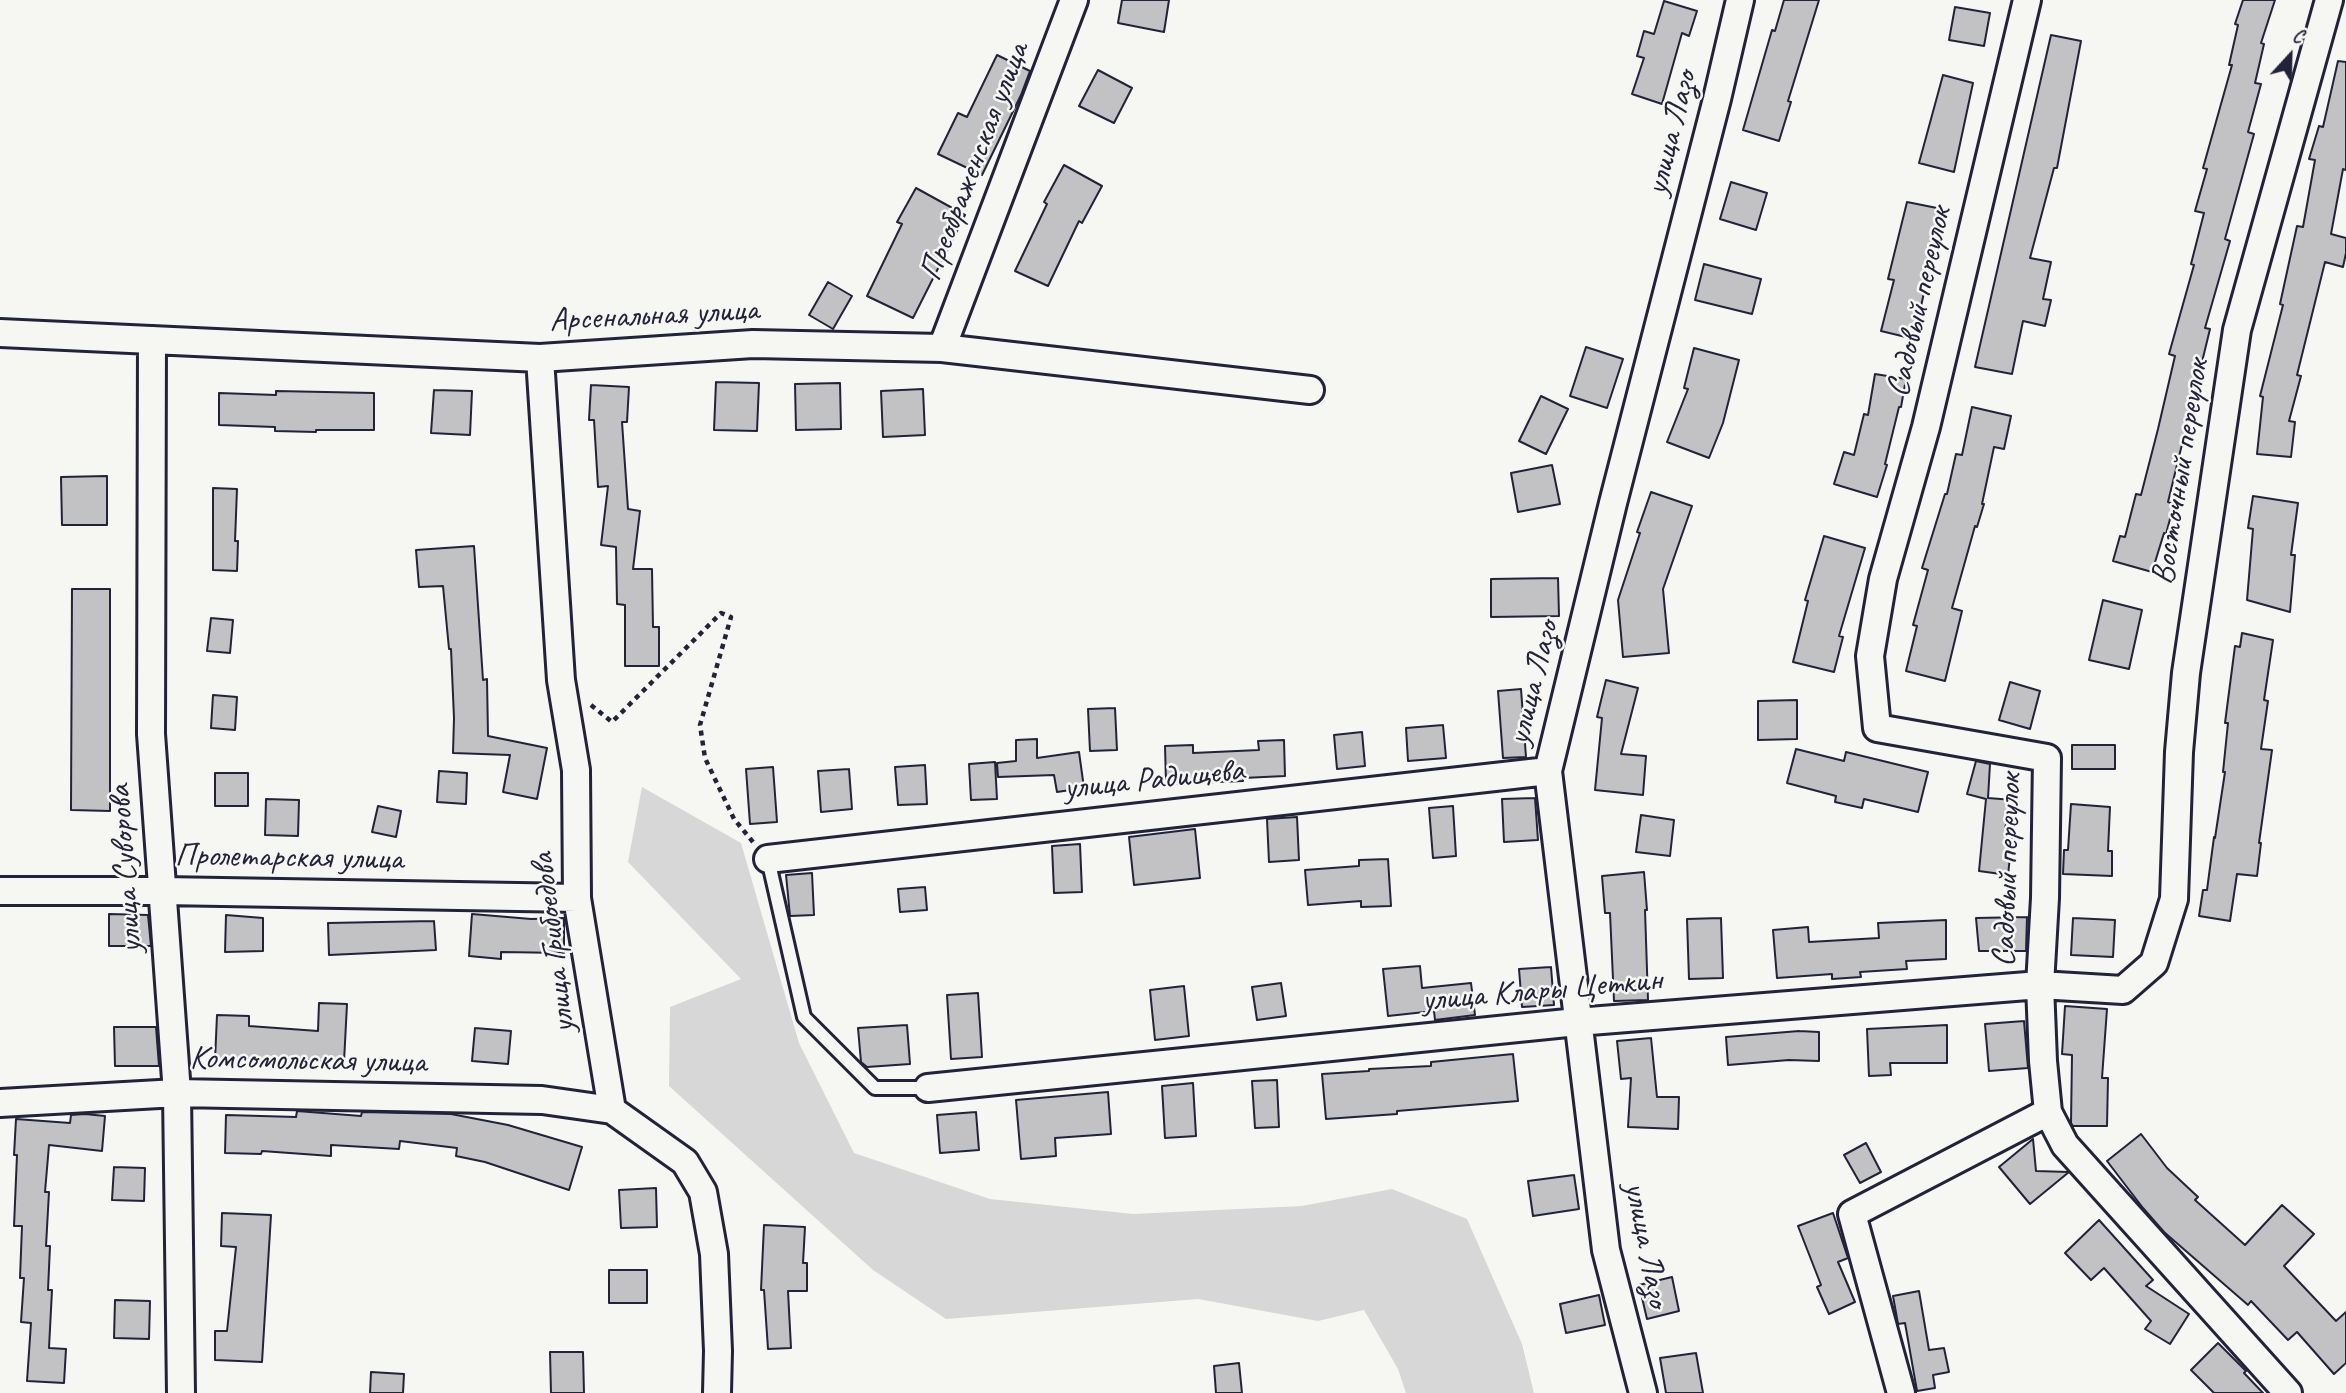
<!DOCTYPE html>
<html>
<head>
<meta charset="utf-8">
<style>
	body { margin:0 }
	#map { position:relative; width:2346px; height:1393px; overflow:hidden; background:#f6f6f2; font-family:Caveat,sans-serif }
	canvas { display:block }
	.north { position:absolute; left:2255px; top:21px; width:70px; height:70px; -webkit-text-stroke:5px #f6f6f2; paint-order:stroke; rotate:22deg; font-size:19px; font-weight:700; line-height:28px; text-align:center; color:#22223b }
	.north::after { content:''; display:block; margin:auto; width:24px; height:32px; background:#22223b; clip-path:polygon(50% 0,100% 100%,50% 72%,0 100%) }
</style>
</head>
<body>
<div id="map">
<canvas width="2346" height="1393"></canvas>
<div class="north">С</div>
</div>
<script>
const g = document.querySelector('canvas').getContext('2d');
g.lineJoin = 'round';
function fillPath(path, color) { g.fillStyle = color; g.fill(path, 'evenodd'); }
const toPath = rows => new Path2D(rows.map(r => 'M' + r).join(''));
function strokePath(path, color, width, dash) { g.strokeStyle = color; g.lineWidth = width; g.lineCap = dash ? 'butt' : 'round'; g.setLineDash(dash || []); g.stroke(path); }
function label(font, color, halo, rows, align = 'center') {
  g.font = font + ' Caveat,sans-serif'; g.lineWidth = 5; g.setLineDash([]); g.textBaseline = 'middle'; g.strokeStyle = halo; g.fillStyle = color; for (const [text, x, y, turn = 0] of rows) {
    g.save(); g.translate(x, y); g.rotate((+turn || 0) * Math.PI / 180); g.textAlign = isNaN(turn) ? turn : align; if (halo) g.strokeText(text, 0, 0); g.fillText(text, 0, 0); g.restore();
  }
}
fillPath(toPath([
	[642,787,741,843,799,1043,854,1153,990,1199,1133,1214,1302,1206,1392,1189,1467,1219,1522,1344,1534,1393,1406,1393,1398,1369,1364,1310,1318,1321,1198,1299,946,1319,873,1270,669,1086,670,1007,741,979,628,862]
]), '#d7d7d7');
const building = toPath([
	[1122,0,1169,0,1164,32,1118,23,1122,0],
	[1784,0,1819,0,1788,101,1791,102,1779,141,1743,130,1772,30,1775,31,1784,0],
	[2243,0,2275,0,2261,43,2264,44,2255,83,2261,84,2248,132,2254,134,2225,239,2230,241,2205,328,2210,329,2168,502,2174,504,2166,534,2164,533,2152,572,2113,561,2120,536,2125,537,2136,494,2141,495,2158,429,2175,356,2169,354,2194,265,2191,264,2204,213,2195,211,2207,169,2203,168,2232,65,2229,65,2238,25,2235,24,2243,0],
	[1664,1,1697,11,1689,36,1682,33,1662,104,1632,94,1644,58,1637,56,1644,31,1654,34,1664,1],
	[1955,7,1990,13,1984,46,1949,40,1955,7],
	[2051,35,2081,41,2057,168,2054,168,2030,258,2051,262,2043,299,2051,300,2045,326,2023,321,2012,374,1975,367,2051,35],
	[997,55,1030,71,1021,95,982,175,938,154,958,113,967,117,997,55],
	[2338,61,2346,62,2346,170,2343,169,2331,234,2346,238,2346,253,2343,267,2325,262,2297,375,2301,376,2289,421,2295,422,2291,457,2257,454,2263,397,2260,396,2283,305,2280,304,2297,226,2303,227,2315,160,2309,159,2319,126,2323,127,2338,61],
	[1098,70,1132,88,1114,123,1079,106,1098,70],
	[1943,75,1973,83,1954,172,1919,163,1943,75],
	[1064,165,1102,186,1082,223,1079,221,1048,286,1015,271,1047,204,1044,202,1064,165],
	[1731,182,1767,193,1756,230,1720,219,1731,182],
	[916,188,965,215,913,318,867,296,902,224,897,222,916,188],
	[1907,202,1942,209,1914,339,1881,331,1894,280,1888,279,1907,202],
	[1704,264,1761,279,1752,314,1695,300,1704,264],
	[828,282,852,296,833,329,809,315,828,282],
	[1586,347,1623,359,1607,408,1570,396,1586,347],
	[1694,348,1739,360,1723,423,1709,458,1667,442,1688,389,1684,388,1694,348],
	[1875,374,1906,379,1901,407,1899,407,1885,464,1887,465,1877,497,1834,484,1844,452,1854,455,1864,414,1868,415,1875,374],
	[716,382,759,383,757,431,714,430,716,382],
	[840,383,841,429,796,430,795,384,840,383],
	[591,385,629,387,627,422,622,422,628,509,640,511,633,569,652,569,653,627,659,627,659,666,625,666,625,605,617,604,616,547,601,545,608,486,598,487,594,420,589,420,591,385],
	[923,389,925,435,883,437,881,391,923,389],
	[434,390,472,391,470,435,431,433,434,390],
	[276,391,374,393,374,430,316,430,316,432,275,431,275,427,219,425,219,393,276,395,276,391],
	[1541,396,1568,409,1546,454,1519,441,1541,396],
	[1972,407,2011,416,2004,449,1994,447,1982,504,1984,504,1977,527,1975,526,1952,608,1962,611,1945,681,1906,671,1917,626,1913,625,1928,570,1922,568,1945,494,1947,494,1956,454,1962,455,1972,407],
	[1552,465,1560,504,1518,512,1511,473,1552,465],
	[107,476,107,525,62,525,61,477,107,476],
	[213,488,237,489,235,541,238,541,237,571,213,570,213,488],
	[1651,492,1692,506,1663,589,1669,653,1623,657,1618,600,1640,533,1637,532,1651,492],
	[2253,496,2298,503,2291,555,2295,555,2290,612,2247,600,2253,529,2248,528,2253,496],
	[1824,536,1865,548,1839,636,1843,637,1834,672,1793,662,1808,601,1805,600,1824,536],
	[474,546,483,680,487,679,488,736,547,748,537,799,503,792,510,755,453,753,454,718,451,649,449,649,443,586,419,587,416,550,474,546],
	[1558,578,1559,616,1491,617,1491,579,1558,578],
	[72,589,110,589,110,811,71,810,72,589],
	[2103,600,2142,610,2129,669,2089,660,2103,600],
	[211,618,233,620,230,653,207,651,211,618],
	[2242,633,2273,640,2264,700,2268,701,2261,749,2272,750,2259,843,2261,843,2257,876,2237,874,2230,921,2199,916,2203,890,2207,890,2214,837,2215,838,2225,772,2223,772,2228,723,2225,723,2235,646,2240,647,2242,633],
	[1606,680,1638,688,1621,754,1646,756,1643,795,1595,790,1602,718,1597,717,1606,680],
	[2010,682,2040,691,2030,729,1999,720,2010,682],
	[1521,689,1526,757,1503,758,1498,691,1521,689],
	[213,695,237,697,235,730,211,728,213,695],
	[1797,700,1797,739,1758,740,1758,701,1797,700],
	[1115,708,1117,750,1090,751,1088,709,1115,708],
	[1443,725,1446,758,1408,761,1406,728,1443,725],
	[1362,732,1365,766,1337,769,1334,735,1362,732],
	[1037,739,1037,758,1079,752,1084,788,1057,792,1054,775,998,777,997,763,1016,761,1016,740,1037,739],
	[1284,740,1285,776,1243,778,1243,781,1166,784,1165,746,1193,745,1193,753,1259,750,1258,741,1284,740],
	[2072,745,2115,745,2115,769,2072,769,2072,745],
	[1796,749,1844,761,1846,752,1928,772,1918,812,1864,799,1862,808,1835,802,1836,796,1787,783,1796,749],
	[1976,761,1990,764,1988,798,2013,800,2005,828,2013,829,2008,875,1979,871,1986,799,1967,794,1976,761],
	[995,762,997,799,971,800,969,764,995,762],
	[925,765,927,804,898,805,895,767,925,765],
	[773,767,777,822,750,824,746,769,773,767],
	[849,769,852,809,821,812,818,771,849,769],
	[439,771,467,773,466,804,437,802,439,771],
	[215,773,248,773,248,806,215,806,215,773],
	[1535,798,1538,840,1504,842,1502,799,1535,798],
	[266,799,299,800,298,836,265,835,266,799],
	[2071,804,2110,807,2108,851,2112,851,2112,876,2063,874,2064,850,2068,850,2071,804],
	[378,806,401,811,396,837,372,832,378,806],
	[1453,806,1456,856,1433,858,1429,808,1453,806],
	[1641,815,1674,820,1670,856,1636,852,1641,815],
	[1297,817,1299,860,1269,862,1267,819,1297,817],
	[1195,829,1200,878,1134,885,1129,837,1195,829],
	[1080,844,1082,892,1054,893,1052,846,1080,844],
	[1388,859,1391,906,1361,907,1361,901,1308,905,1305,870,1359,866,1359,860,1388,859],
	[1644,872,1647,910,1645,910,1648,1000,1614,1001,1610,913,1605,913,1602,876,1644,872],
	[812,873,814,915,790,916,786,875,812,873],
	[925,887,927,910,900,912,898,889,925,887],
	[109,914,148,915,151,946,109,946,109,914],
	[472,914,531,919,564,918,564,953,501,952,501,959,469,956,472,914],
	[226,915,263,918,263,951,225,952,226,915],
	[2027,917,2026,951,1979,951,1976,918,2027,917],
	[1721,918,1723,978,1689,979,1687,919,1721,918],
	[2073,918,2115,920,2113,957,2071,955,2073,918],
	[1946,920,1946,959,1906,961,1907,969,1860,972,1861,977,1832,979,1832,974,1777,978,1773,930,1808,927,1809,942,1879,938,1878,923,1946,920],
	[434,921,436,950,329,955,328,923,434,921],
	[1420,966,1422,988,1471,983,1475,1015,1435,1020,1434,1011,1388,1016,1383,969,1420,966],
	[1551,967,1554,1005,1522,1007,1519,969,1551,967],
	[1281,983,1286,1016,1257,1020,1252,987,1281,983],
	[1184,986,1189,1036,1155,1040,1150,990,1184,986],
	[978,993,982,1057,951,1059,947,995,978,993],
	[319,1003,347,1004,344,1062,305,1060,304,1067,274,1065,274,1063,215,1060,217,1015,249,1016,249,1026,318,1031,319,1003],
	[2065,1006,2107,1009,2102,1078,2108,1078,2107,1126,2073,1126,2071,1123,2072,1055,2062,1054,2065,1006],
	[2024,1021,2028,1068,1989,1071,1985,1024,2024,1021],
	[907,1025,910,1064,867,1067,861,1062,858,1028,907,1025],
	[1947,1025,1947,1063,1890,1063,1891,1075,1869,1076,1867,1029,1947,1025],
	[114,1027,156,1027,159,1066,115,1066,114,1027],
	[475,1028,511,1031,508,1064,472,1061,475,1028],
	[1799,1031,1819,1032,1819,1061,1789,1060,1728,1065,1726,1037,1799,1031],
	[1651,1038,1657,1097,1679,1097,1678,1129,1628,1127,1631,1078,1621,1079,1617,1041,1651,1038],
	[1513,1054,1518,1101,1397,1111,1397,1114,1326,1119,1322,1074,1369,1071,1369,1069,1431,1066,1431,1062,1513,1054],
	[1277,1080,1279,1127,1255,1128,1252,1081,1277,1080],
	[1193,1083,1196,1136,1165,1138,1162,1086,1193,1083],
	[1108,1092,1111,1134,1055,1138,1056,1156,1021,1159,1016,1100,1108,1092],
	[297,1111,361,1116,362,1112,451,1114,508,1125,582,1147,569,1190,485,1162,456,1156,457,1148,400,1141,399,1149,331,1145,331,1156,262,1151,261,1154,225,1153,226,1115,296,1117,297,1111],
	[976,1112,979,1150,940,1153,937,1115,976,1112],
	[85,1114,105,1116,102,1151,49,1145,45,1192,49,1192,46,1246,50,1246,48,1290,52,1290,49,1348,66,1349,64,1383,27,1381,31,1323,21,1322,24,1278,20,1278,22,1226,14,1226,17,1155,14,1155,16,1119,70,1123,71,1115,85,1114],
	[2141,1134,2167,1168,2198,1197,2195,1200,2245,1245,2282,1205,2314,1234,2284,1266,2336,1321,2346,1312,2346,1363,2334,1374,2297,1332,2288,1340,2251,1301,2248,1305,2164,1232,2143,1208,2107,1161,2141,1134],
	[2033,1139,2036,1171,2069,1172,2030,1204,1999,1167,2033,1139],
	[1866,1143,1881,1172,1860,1183,1844,1155,1866,1143],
	[114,1167,145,1168,144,1201,112,1200,114,1167],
	[1574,1175,1579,1209,1533,1216,1528,1181,1574,1175],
	[656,1188,657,1227,621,1228,619,1190,656,1188],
	[222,1213,271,1215,262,1362,215,1360,215,1331,227,1331,236,1247,221,1246,222,1213],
	[1833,1213,1848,1258,1838,1262,1855,1302,1829,1314,1817,1287,1821,1285,1798,1226,1833,1213],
	[2099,1220,2153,1280,2146,1286,2189,1314,2170,1344,2145,1329,2151,1321,2104,1268,2091,1280,2065,1253,2099,1220],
	[764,1225,805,1227,803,1263,807,1263,807,1291,788,1291,791,1348,768,1349,764,1290,761,1290,764,1225],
	[609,1270,647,1270,647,1303,609,1303,609,1270],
	[1672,1277,1679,1311,1647,1319,1639,1285,1672,1277],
	[1919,1291,1929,1350,1944,1348,1949,1372,1933,1375,1935,1388,1917,1391,1905,1323,1898,1324,1893,1296,1919,1291],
	[1599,1295,1605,1325,1566,1333,1560,1304,1599,1295],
	[115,1300,150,1301,149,1339,114,1338,115,1300],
	[2218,1343,2246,1371,2244,1373,2263,1393,2214,1393,2191,1370,2218,1343],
	[550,1352,583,1352,584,1393,551,1393,550,1352],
	[1696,1353,1703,1393,1666,1393,1660,1358,1696,1353],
	[1239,1363,1242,1393,1216,1393,1214,1366,1239,1363],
	[371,1372,404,1374,403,1393,370,1393,371,1372]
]);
fillPath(building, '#c2c2c4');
strokePath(building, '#22223b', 2);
const service = toPath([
	[768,859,804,1017,875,1088,928,1088]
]);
const minor = toPath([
	[2027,0,1926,427,1883,579,1870,656,1877,728,2047,758,2045,898,2040,985,2043,1061,2048,1112,2065,1145,2288,1393],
	[0,333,540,358,753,344,942,348,1310,390],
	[152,340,151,734,177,1093,181,1393],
	[942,348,1074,0],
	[540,358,561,680,576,770,577,898,612,1110,685,1162,703,1192,714,1254,718,1351,717,1393],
	[768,859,1548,771],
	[0,891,163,891,577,898],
	[928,1088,1577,1022,2040,985,2123,990,2154,963,2174,899,2179,752,2186,673,2237,330,2329,0],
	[0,1103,177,1093,542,1100,612,1110],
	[1643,1393,1606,1250,1548,771,1613,503,1717,99,1740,0],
	[1901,1393,1852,1214,2048,1112]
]);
strokePath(service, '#22223b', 18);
strokePath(minor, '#22223b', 32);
strokePath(toPath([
	[591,705,612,722,721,613,731,617,700,725,705,758,734,819,753,842]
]), '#22223b', 4.5, [5, 5]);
strokePath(service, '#f6f6f2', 12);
strokePath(minor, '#f6f6f2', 26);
label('33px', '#22223b', '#f6f6f2', [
	["улица Лазо",1672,133,-76],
	["Преображенская улица",975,162,-69],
	["Садовый переулок",1920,302,-77],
	["Арсенальная улица",654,316,-3],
	["Восточный переулок",2181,472,-81],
	["улица Лазо",1534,683,-76],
	["улица Радищева",1154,780,-6],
	["Пролетарская улица",289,858,1],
	["улица Суворова",126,869,-94],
	["Садовый переулок",2008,870,-88],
	["улица Грибоедова",554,943,-97],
	["улица Клары Цеткин",1542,991,-5],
	["Комсомольская улица",308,1061,1],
	["улица Лазо",1646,1245,79]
]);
</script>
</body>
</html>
